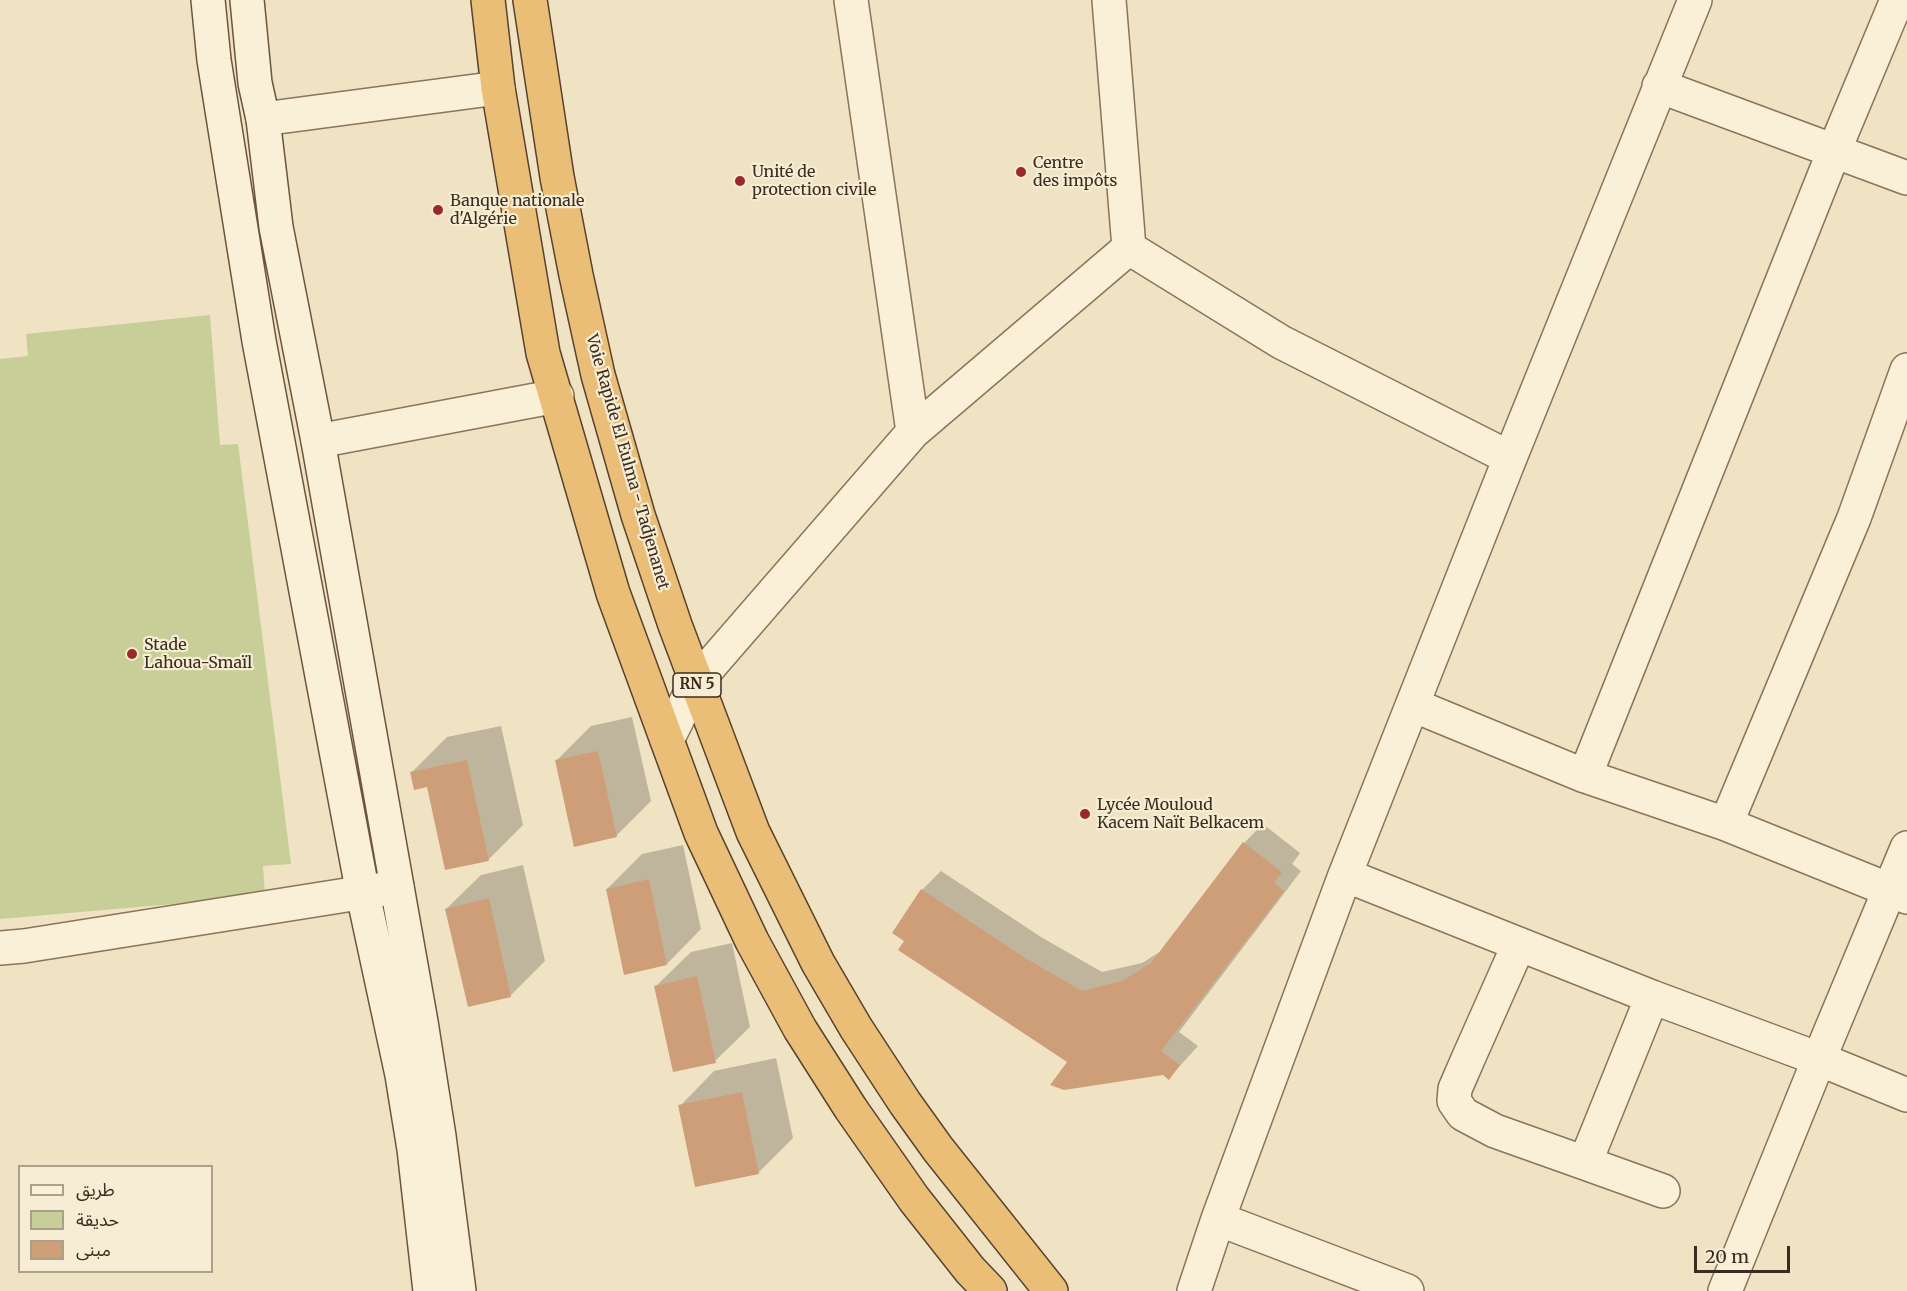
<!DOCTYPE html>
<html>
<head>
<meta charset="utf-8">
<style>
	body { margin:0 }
	#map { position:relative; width:1907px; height:1291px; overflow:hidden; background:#efe3c4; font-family:Merriweather,"Noto Sans Arabic",serif }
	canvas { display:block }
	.legend { position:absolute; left:18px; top:1165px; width:195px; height:108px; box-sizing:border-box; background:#f6edd4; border:2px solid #aba08b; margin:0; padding:8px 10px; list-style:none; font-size:18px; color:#3a2c1e }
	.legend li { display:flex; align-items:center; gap:12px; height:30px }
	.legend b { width:30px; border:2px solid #aba08b }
	.scale { position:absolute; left:1694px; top:1246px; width:96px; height:27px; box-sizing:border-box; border:3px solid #3a2c1e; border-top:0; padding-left:8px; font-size:18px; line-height:21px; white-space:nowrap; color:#3a2c1e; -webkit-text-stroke:4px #f6edd4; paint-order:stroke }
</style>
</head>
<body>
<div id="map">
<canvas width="1907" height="1291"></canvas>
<ul class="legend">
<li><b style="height:8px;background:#faf0d7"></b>طريق</li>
<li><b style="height:16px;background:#c7ce97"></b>حديقة</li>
<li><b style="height:16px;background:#ce9e79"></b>مبنى</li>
</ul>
<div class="scale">20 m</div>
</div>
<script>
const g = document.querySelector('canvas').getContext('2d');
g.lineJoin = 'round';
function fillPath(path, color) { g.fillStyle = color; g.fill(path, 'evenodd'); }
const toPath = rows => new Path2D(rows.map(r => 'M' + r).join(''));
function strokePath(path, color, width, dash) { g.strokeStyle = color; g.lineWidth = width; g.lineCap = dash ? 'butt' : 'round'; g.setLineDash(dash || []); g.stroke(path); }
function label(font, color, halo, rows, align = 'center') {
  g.font = font + ' Merriweather,serif'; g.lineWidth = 4.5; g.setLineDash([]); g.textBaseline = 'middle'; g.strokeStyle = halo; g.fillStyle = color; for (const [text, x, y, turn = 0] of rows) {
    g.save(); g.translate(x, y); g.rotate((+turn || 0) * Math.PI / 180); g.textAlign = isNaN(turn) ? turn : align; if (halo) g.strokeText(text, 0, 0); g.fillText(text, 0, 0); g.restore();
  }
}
fillPath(toPath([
	[210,315,220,445,238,444,291,864,263,866,265,896,0,919,0,359,28,356,26,334]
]), '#c7ce97');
fillPath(toPath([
	[632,717,651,801,616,836,556,761,591,726],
	[501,726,523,825,488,860,428,786,412,772,447,737],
	[1263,824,1300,853,1292,864,1301,871,1179,1032,1198,1046,1169,1078,1163,1073,1069,1061,906,940,922,890,941,871,1041,937,1102,972,1142,963,1163,950,1244,843],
	[683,845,701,929,667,964,607,889,642,854],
	[523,865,545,961,511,995,446,909,481,875],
	[732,943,750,1027,715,1061,656,986,691,952],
	[776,1058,793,1138,759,1172,680,1106,714,1071]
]), '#0003');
fillPath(toPath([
	[598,751,617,837,574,847,555,760],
	[467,760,489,861,445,870,427,787,414,790,410,772],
	[1243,842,1282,872,1274,883,1284,891,1161,1051,1180,1065,1169,1080,1163,1075,1064,1090,1050,1085,1067,1062,898,950,904,941,892,933,921,889,1022,956,1082,991,1122,981,1151,963],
	[649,879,667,965,624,975,606,889],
	[489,898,511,997,468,1007,445,909],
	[697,976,716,1063,673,1072,654,986],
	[742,1092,759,1174,695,1187,678,1105]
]), '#ce9e79');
const minor = toPath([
	[851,0,913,432],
	[1109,0,1129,248,1281,342,1510,458],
	[1659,86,1907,178],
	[263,119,498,88],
	[318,441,557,396],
	[1413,705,1585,776,1726,824,1907,897],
	[667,740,696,682,913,432,1129,248],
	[1585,776,1834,151,1897,0],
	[1726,824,1854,518,1907,370],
	[1345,875,1652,997,1819,1059,1907,1095],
	[1519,944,1468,1059,1455,1089,1454,1101,1463,1114,1495,1131,1585,1163],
	[0,948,24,946,397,887],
	[1652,997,1585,1163,1663,1191],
	[1218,1219,1407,1291],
	[1194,1291,1218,1219,1345,875,1510,458,1695,0],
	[1725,1291,1819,1059,1907,848]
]);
const secondary = toPath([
	[208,0,214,60,259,341,363,894,402,1075,414,1149,430,1291],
	[247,0,255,83,263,119,276,227,318,441,421,1022,439,1136,459,1291]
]);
const trunk = toPath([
	[488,0,498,88,543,353,613,593,701,833,752,941,800,1029,851,1109,914,1199,970,1270,990,1291],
	[530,0,557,177,576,275,598,375,638,515,675,625,753,832,818,963,856,1028,905,1103,938,1149,1051,1291]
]);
strokePath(minor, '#8a745a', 36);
strokePath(secondary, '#6c553d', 36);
strokePath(trunk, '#58422e', 36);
strokePath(minor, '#faf0d7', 33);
strokePath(secondary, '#faf0d7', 33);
strokePath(trunk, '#eabe77', 33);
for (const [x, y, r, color] of [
	[1021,172,6,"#9b2928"],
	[740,181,6,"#9b2928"],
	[438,210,6,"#9b2928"],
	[132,654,6,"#9b2928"],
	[1085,814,6,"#9b2928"]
]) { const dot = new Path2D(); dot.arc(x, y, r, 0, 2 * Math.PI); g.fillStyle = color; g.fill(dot); strokePath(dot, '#f6edd4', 2); }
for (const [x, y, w] of [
	[697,685,48]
]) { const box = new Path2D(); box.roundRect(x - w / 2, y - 12, w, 24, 4.5); g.fillStyle = '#f6edd4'; g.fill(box); strokePath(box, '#3a2c1e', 1.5); }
label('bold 15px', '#3a2c1e', null, [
	["RN 5",697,685]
]);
label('16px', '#3a2c1e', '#f6edd4', [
	["Centre",1033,163],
	["des impôts",1033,181],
	["Unité de",752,172],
	["protection civile",752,190],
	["Banque nationale",450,201],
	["d'Algérie",450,219],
	["Stade",144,645],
	["Lahoua-Smaïl",144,663],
	["Lycée Mouloud",1097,805],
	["Kacem Naït Belkacem",1097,823]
], 'left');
label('16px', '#3a2c1e', '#f6edd4', [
	["Voie Rapide El Eulma - Tadjenanet",627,462,74]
]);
</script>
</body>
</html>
